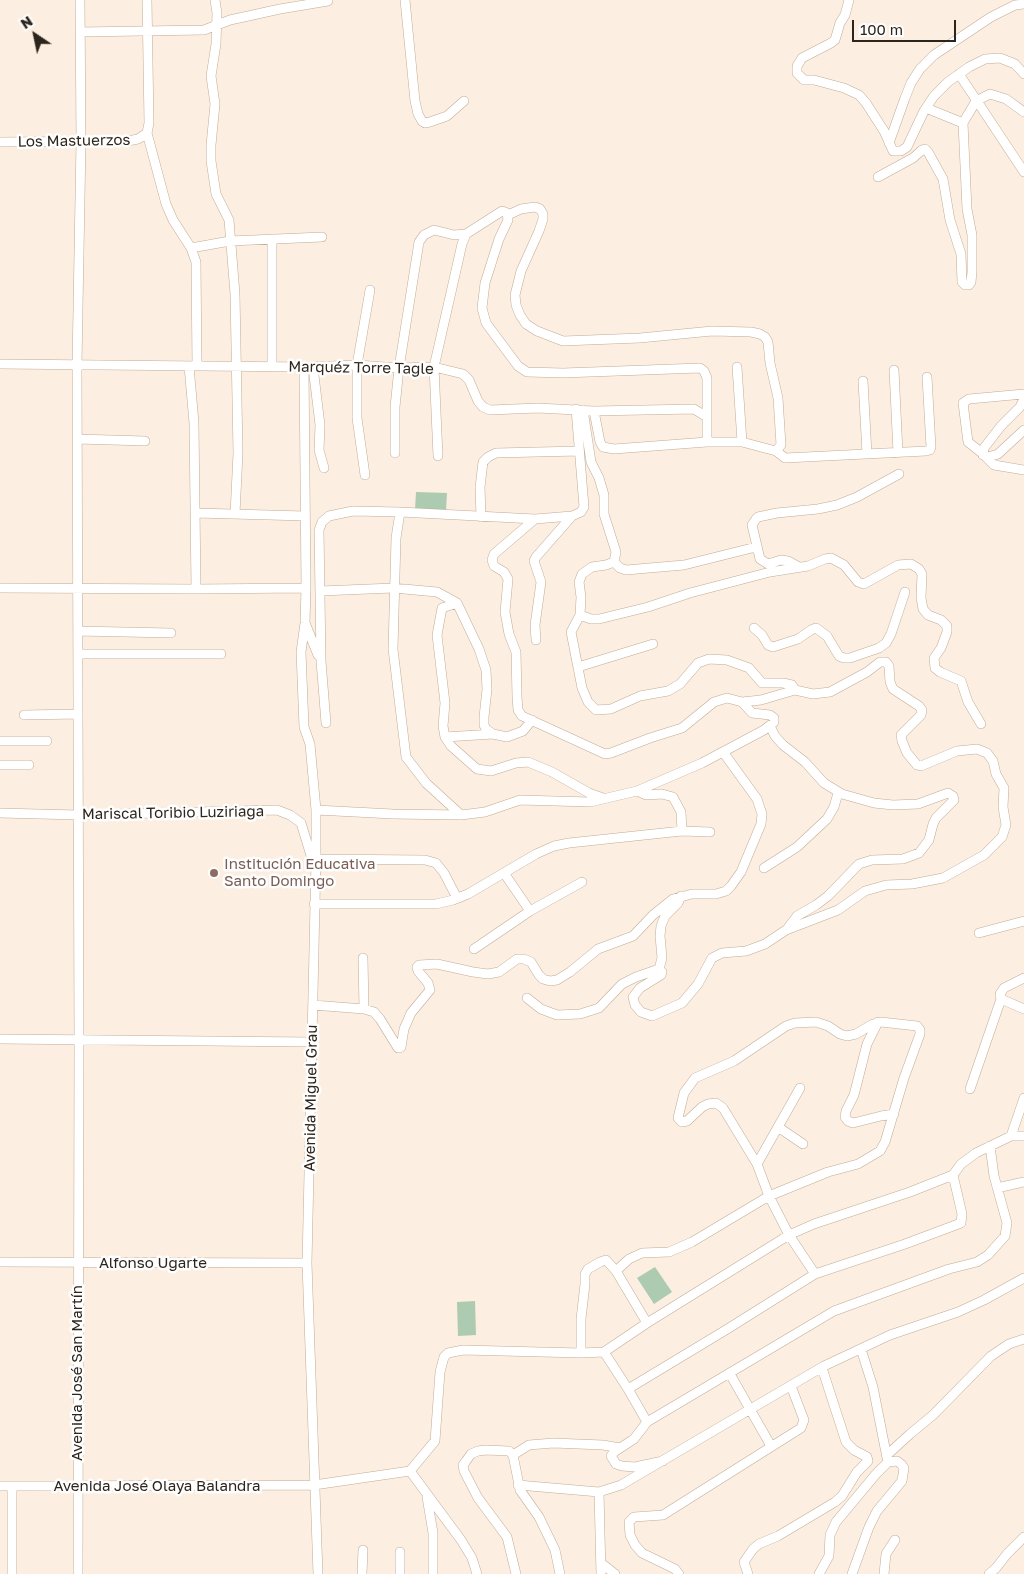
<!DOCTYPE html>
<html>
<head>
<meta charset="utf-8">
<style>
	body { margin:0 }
	#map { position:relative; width:1024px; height:1574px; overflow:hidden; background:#fceee0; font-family:"Golos Text",sans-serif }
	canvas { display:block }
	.north { position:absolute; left:10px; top:10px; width:50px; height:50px; -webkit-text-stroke:4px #fefefe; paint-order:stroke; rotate:326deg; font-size:14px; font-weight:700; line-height:20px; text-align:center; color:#2d251c }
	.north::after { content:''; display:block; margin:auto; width:18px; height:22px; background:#2d251c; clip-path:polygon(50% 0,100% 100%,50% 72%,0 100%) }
	.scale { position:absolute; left:852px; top:20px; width:104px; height:22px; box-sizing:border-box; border:2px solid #2d251c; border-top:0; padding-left:6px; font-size:15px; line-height:18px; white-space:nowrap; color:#2d251c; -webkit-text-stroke:4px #fefefe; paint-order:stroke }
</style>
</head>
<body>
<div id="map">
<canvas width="1024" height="1574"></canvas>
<div class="north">N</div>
<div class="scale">100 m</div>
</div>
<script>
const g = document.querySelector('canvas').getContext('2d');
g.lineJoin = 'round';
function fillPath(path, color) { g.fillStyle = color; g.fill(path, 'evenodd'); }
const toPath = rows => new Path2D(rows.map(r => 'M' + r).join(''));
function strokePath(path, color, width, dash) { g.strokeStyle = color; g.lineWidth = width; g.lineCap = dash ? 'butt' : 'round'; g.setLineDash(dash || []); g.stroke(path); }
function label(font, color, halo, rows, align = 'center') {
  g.font = font + ' "Golos Text",sans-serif'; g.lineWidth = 5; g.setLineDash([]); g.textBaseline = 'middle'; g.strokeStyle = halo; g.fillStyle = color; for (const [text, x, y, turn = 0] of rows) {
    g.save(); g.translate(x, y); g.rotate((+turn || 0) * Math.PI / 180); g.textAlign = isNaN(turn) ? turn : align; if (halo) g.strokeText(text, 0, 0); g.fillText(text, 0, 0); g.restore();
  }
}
fillPath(toPath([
	[416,492,447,493,446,511,415,510],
	[655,1267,672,1292,654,1304,637,1278],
	[475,1301,476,1335,458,1336,457,1302]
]), '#adcbb0');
const minor = toPath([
	[147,0,149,123,147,133,166,204,173,220,191,248,196,262,197,366],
	[215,0,217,13,216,44,211,76,215,104,211,145,211,161,216,194,229,220,235,294,238,453,235,514],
	[405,0,415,101,418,114,422,121,425,123,430,122,447,116,464,101],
	[849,0,845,15,840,23,835,40,831,43,802,58,797,66,797,73,804,80,814,80,844,88,859,95,866,103,884,131,893,151,901,151,907,147,924,111,934,96,948,82,969,67,985,59,1000,58,1015,64,1024,74],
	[80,32,204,30,230,20,280,9,328,1],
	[959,74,1024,172],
	[926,108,963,123],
	[0,142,128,141,138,139,147,133],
	[889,143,905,98,911,83,920,69,934,55,991,17,1015,5,1024,4],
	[878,177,913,158,922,150,925,149,928,152,943,179,950,220,961,254,962,282,965,285,969,285,971,282,972,272,972,235,967,209,963,123,976,101,990,94,1006,99,1024,112],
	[508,215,521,209,535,207,540,209,543,214,543,219,539,231,521,271,515,295,516,305,520,315,526,324,537,331,563,341,640,338,712,331,751,332,760,334,765,337,768,342,770,363,778,398,781,445,776,451],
	[272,239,272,367],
	[191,248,230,241,322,237],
	[0,364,304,367,357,365,399,368,434,367,463,374,469,380,478,401,483,407,490,410,538,408,594,411,694,409,707,417,707,442],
	[189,366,194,423,196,589],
	[304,367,306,588,305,623,301,652,304,727,310,744,316,810,316,859,307,1263,318,1574],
	[313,367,320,425,319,450,324,468],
	[737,367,742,442],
	[894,370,898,453],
	[863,381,867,454],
	[1024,399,1020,407,1001,426,984,448,983,455,988,457,998,454,1024,430],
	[583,410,591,462,599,478,604,495,604,514,616,552,614,562,606,565,592,567,582,574,579,582,581,597,580,615,571,632,582,688,588,702,596,710,611,709,640,696,668,691,680,684,698,663,709,659,727,660,749,668,762,683,783,683,792,685,795,690],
	[594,411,600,442,603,447,614,449,707,442,742,442,776,451,785,458,926,451,930,450,931,447,927,377],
	[77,439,145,441],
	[395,453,395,407,399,368,419,242,424,235,434,230,454,235,466,234,502,211,507,213,508,220,499,239,485,283,482,308,486,323,518,366,527,372,563,373,700,368,704,371,707,378,707,417],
	[982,453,968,442,963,403,969,399,1024,394],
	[438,456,434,367,462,244,466,234],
	[985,456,994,465,1024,470],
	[365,475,357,418,357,365,370,290],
	[400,512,396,538,393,649,406,757,426,783,461,815],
	[196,513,305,516],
	[481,517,480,487,483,462,488,457,496,453,579,451],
	[614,562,620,568,626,570,684,565,756,547],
	[799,567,788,561,781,560,768,564,760,559,752,525,756,519,758,517,777,513,818,509,837,505,857,497,899,474],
	[0,588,196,589,306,588],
	[321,591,393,588,437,592,457,603,479,649,486,670,487,689,484,717,484,725,486,729,493,734,507,737,523,731,532,720],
	[457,603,442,608,437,635,445,703,443,726,445,737,451,746,477,769,491,771,516,763,528,762,552,772,589,793,603,798],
	[580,615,591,619,599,619,648,607,690,593,770,572,808,566,825,559,831,558,844,565,858,582,864,584,898,565,911,564,919,569,922,574,921,598,923,609,928,615,941,620,947,626,947,632,941,648,934,658,935,668,940,672,961,681,968,702,981,724],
	[305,623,318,655],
	[754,628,762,635,768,645,773,647,798,639,811,630,816,628,827,636,839,656,844,658,850,658,879,648,886,643,891,634,905,592],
	[78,631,171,633],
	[536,640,535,625,541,582,534,561,536,557,572,516],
	[78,654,221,654],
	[578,667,653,644],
	[24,715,78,714],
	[326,723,321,661,319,530,322,522,329,516,353,511,400,512,535,519],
	[770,726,775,736,783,745,805,762,824,783,842,794,874,803,893,805,918,804,948,793,953,796,954,800,936,818,933,824,929,840,919,853,903,859,872,860,859,864,828,896,816,905,797,916,788,928],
	[445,737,493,734],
	[0,741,47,741],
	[0,765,29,765],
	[637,791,646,795,662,794,673,797,681,812,682,831],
	[316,810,393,814,461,815,485,812,520,800,590,802,637,791,702,763,764,730,774,722,774,718,770,715,752,713,742,702],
	[0,813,78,815,277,810,290,815,301,823,312,859,425,860,436,863,444,873,457,898],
	[764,868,797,847,827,819,834,807,838,793],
	[504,873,530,911],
	[314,904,436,904,453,900,468,894,536,854,554,846,569,843,682,831,710,832],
	[979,933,1024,921],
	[474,949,530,911,582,882],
	[363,958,364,1009],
	[659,969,662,958,660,936,661,926,665,916,678,903,681,896],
	[1024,978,1004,988,1000,994,1001,999,1024,1009],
	[527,998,541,1009,557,1015,580,1014,599,1008,622,984,636,977,659,969,662,972,661,975,640,988,633,997,635,1005,641,1012,652,1016,682,1003,698,984,712,958,722,953,746,951,765,944,786,930,838,910,865,891,886,885,912,884,943,878,984,855,1002,837,1006,825,1003,807,1004,788,996,774,993,761,987,753,977,749,957,751,921,766,917,765,907,753,902,741,901,735,921,715,922,710,919,706,893,689,890,682,889,666,886,662,880,662,867,672,830,692,813,694,795,690,761,700,742,702,727,698,714,702,682,728,650,738,611,753,605,754,522,716,518,710,517,697,516,652,509,634,505,612,508,579,504,572,494,566,492,560,494,554,535,519,572,516,581,512,584,507,576,409],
	[313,1005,364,1009,374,1012,380,1019,398,1048,400,1048,401,1047,404,1029,411,1013,430,990,428,983,418,971,417,967,419,965,437,964,473,972,488,974,499,972,517,959,524,959,531,962,539,975,543,979,550,981,557,980,570,972,598,949,633,936,653,915,673,899,692,894,716,894,726,891,731,886,741,872,761,824,762,814,757,799,723,752],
	[878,1022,867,1044,854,1095,846,1111,845,1117,848,1121,853,1123,881,1116,894,1114],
	[0,1039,312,1042],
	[970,1089,1001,999],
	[778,1127,803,1144],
	[1011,1136,1024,1098],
	[757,1164,800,1088],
	[997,1188,1024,1182],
	[0,1262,307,1263],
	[616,1271,629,1259,642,1253,669,1252,692,1242,769,1196,828,1172,858,1164,880,1151,885,1142,904,1078,920,1034,920,1030,917,1026,881,1022,873,1024,856,1034,847,1036,840,1034,828,1026,816,1022,795,1023,786,1026,734,1061,695,1078,684,1093,678,1118,682,1122,687,1121,702,1107,708,1104,716,1103,723,1108,757,1164,769,1196,789,1235,815,1274],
	[861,1349,873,1387,887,1458],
	[604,1352,628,1389,647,1422],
	[581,1353,581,1319,585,1284,585,1274,588,1269,600,1262,606,1260,616,1271,647,1323],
	[730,1374,771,1446],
	[628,1389,729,1328,815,1274,905,1244,961,1223,962,1214,953,1175],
	[513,1455,529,1445,553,1443,603,1445,620,1448],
	[887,1455,910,1434,933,1415,991,1356,1009,1344,1024,1339],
	[663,1461,635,1467,622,1466,616,1464,611,1456,614,1452,634,1439,647,1422,834,1311,949,1269,977,1262,988,1255,1005,1236,1007,1223,994,1176,990,1146],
	[410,1471,461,1540,472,1558,477,1574],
	[518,1485,599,1492,621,1485,824,1366,890,1335,958,1312,984,1300,1024,1278],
	[0,1486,314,1485,410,1471,435,1441,440,1372,444,1357,448,1353,463,1350,581,1353,604,1352,647,1323,789,1235,814,1224,910,1192,953,1175,961,1164,976,1153,1011,1136,1024,1136],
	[12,1486,12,1574],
	[599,1492,601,1574],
	[427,1497,433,1533,433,1574],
	[601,1563,615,1574],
	[78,1574,79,1040,77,364,81,142,80,0],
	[362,1574,363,1550],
	[400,1574,400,1552],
	[516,1574,507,1537,478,1498,464,1471,463,1465,466,1461,471,1454,478,1451,486,1450,509,1451,513,1455,520,1490,539,1517,555,1550,560,1574],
	[679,1574,675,1569,642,1553,635,1545,630,1535,629,1522,634,1517,663,1515,801,1428,804,1420,791,1386],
	[748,1574,744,1562,753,1549,759,1544,778,1536,835,1502,842,1496,857,1472,868,1461,867,1457,854,1450,846,1442,822,1368],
	[819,1574,829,1556,830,1535,836,1522,876,1474,888,1462,897,1461,901,1464,904,1468,902,1481,877,1511,869,1527,852,1574],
	[884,1574,886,1554,895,1540],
	[989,1574,996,1568,1007,1554,1024,1537]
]);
strokePath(minor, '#c1ac96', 10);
strokePath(minor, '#fff', 9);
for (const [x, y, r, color] of [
	[214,873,5,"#8d6e63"]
]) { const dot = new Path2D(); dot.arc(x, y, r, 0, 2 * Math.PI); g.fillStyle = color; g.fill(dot); strokePath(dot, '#fefefe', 2); }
label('15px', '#2d251c', '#fefefe', [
	["Los Mastuerzos",74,141,-1],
	["Marquéz Torre Tagle",361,368,1],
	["Mariscal Toribio Luziriaga",173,813,-1],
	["Avenida Miguel Grau",311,1098,-89],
	["Alfonso Ugarte",153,1263],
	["Avenida José San Martín",77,1373,-90],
	["Avenida José Olaya Balandra",157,1486]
]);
label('15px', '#785e54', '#fefefe', [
	["Institución Educativa",224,864],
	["Santo Domingo",224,881]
], 'left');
</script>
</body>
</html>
